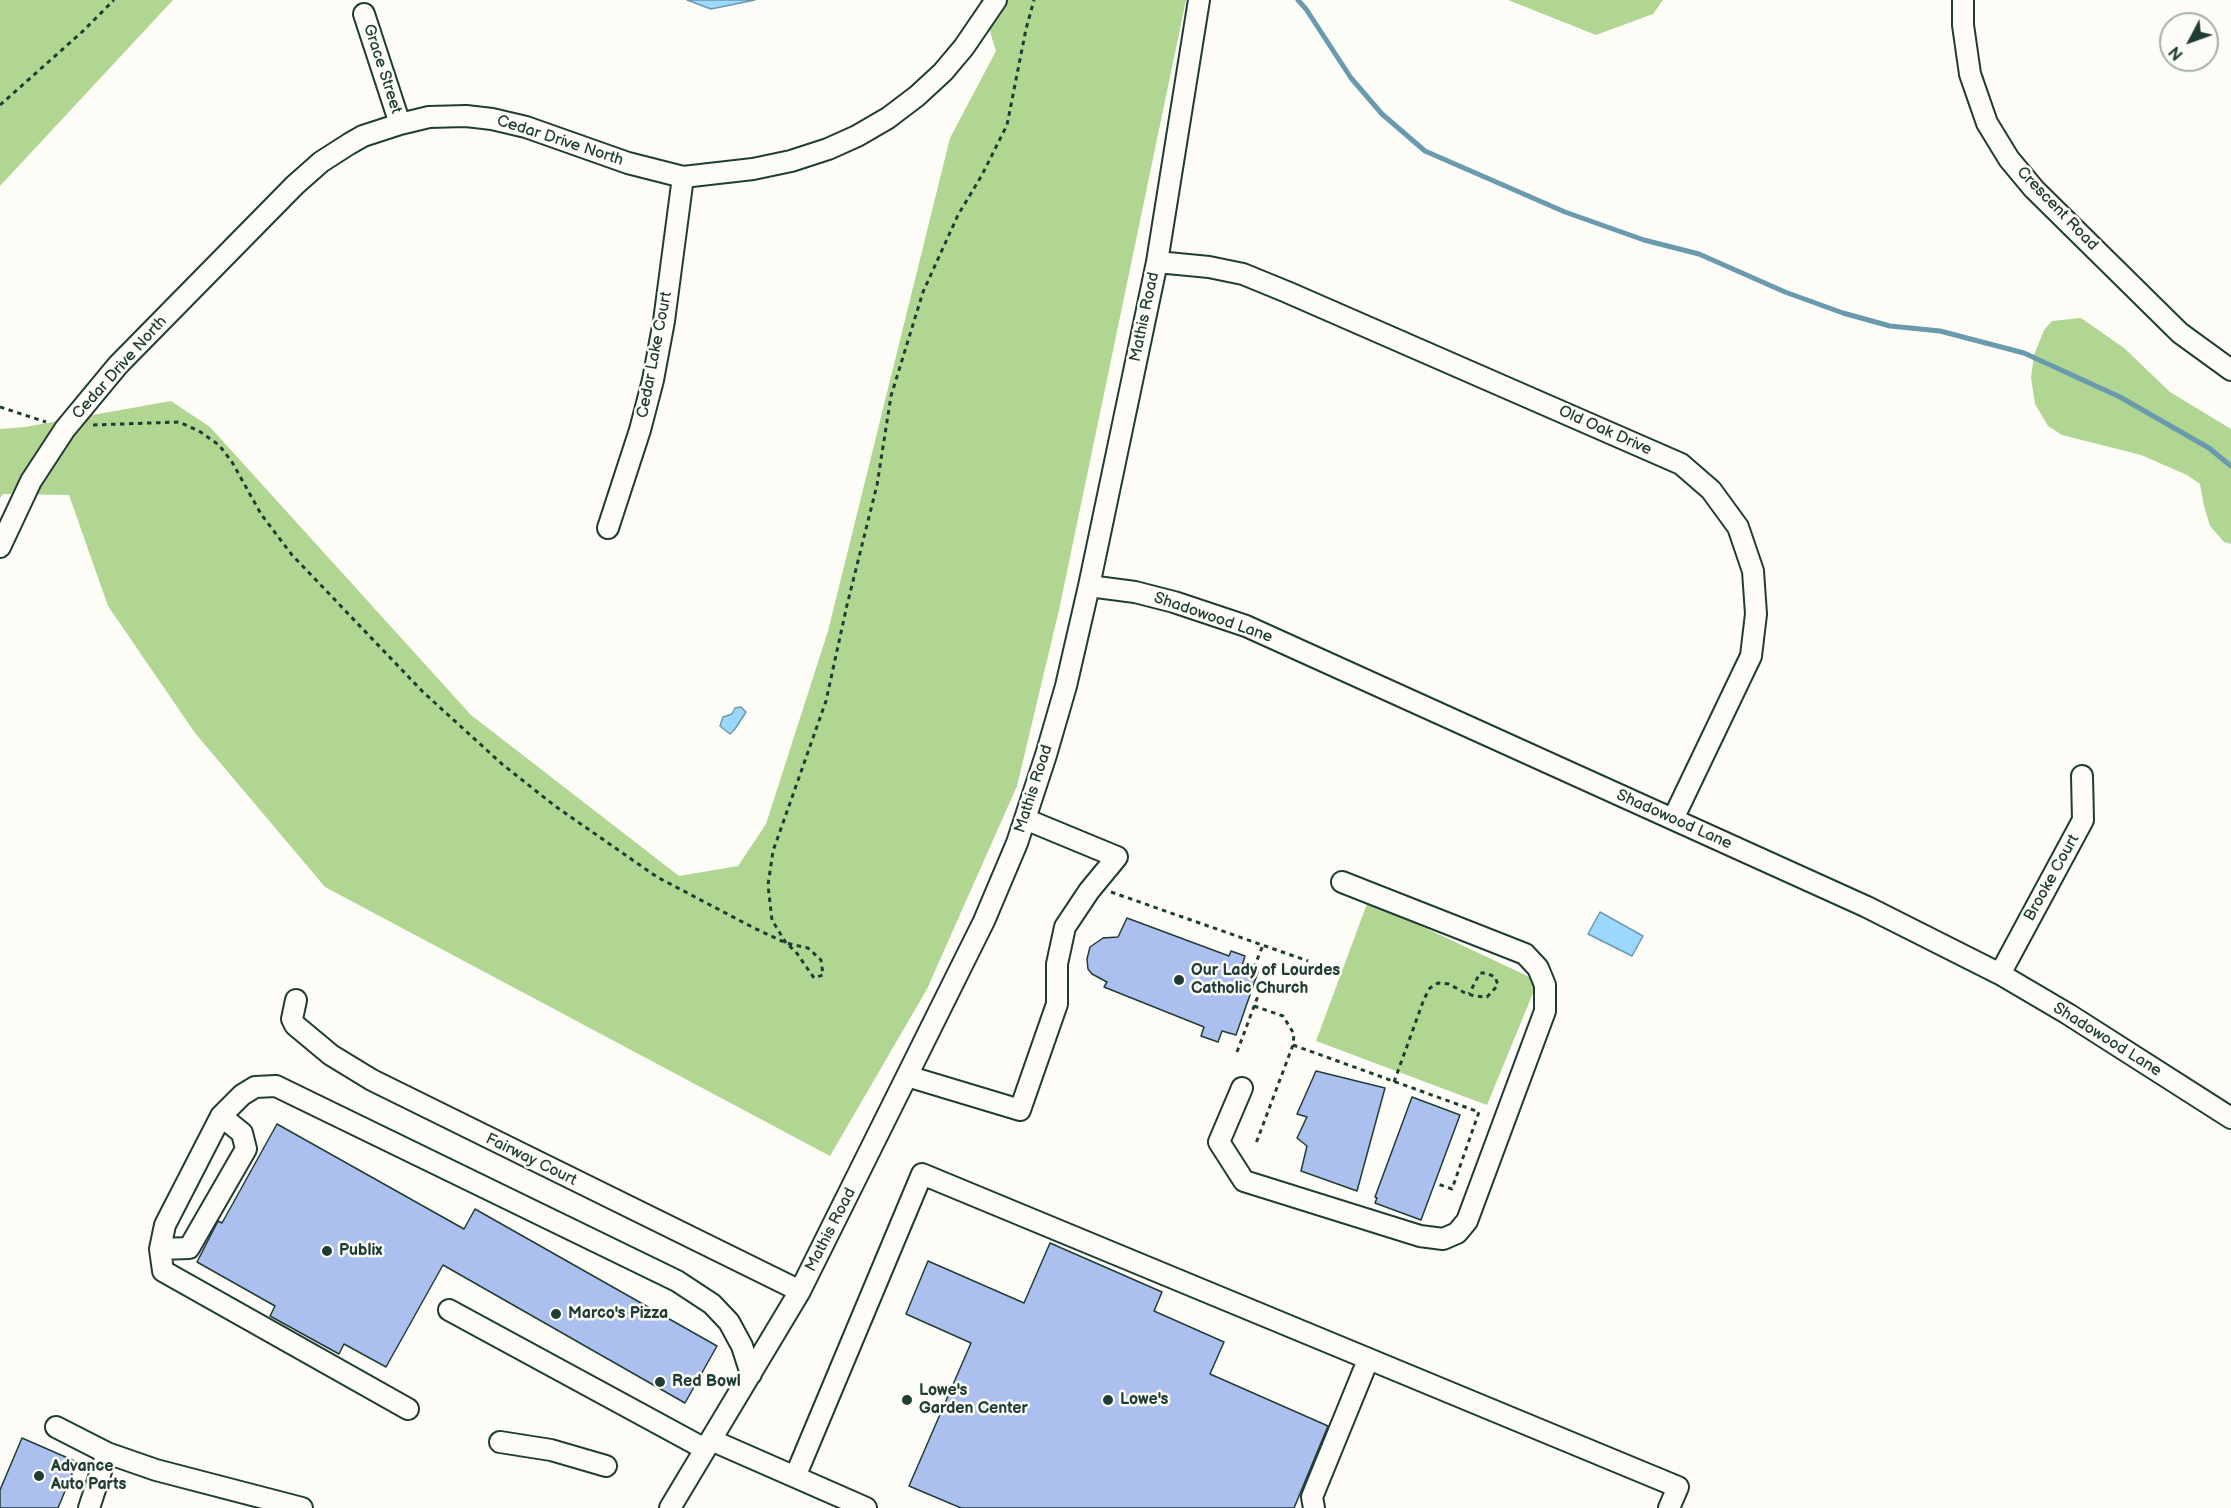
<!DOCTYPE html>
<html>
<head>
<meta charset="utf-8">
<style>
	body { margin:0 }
	#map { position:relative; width:2231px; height:1508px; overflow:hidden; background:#fdfcf7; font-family:"Balsamiq Sans",sans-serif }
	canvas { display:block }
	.north { position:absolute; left:2159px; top:12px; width:60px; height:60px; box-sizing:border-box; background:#fdfcf7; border:2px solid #a4b0a9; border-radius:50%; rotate:229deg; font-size:16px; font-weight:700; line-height:24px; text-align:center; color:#1f3d34 }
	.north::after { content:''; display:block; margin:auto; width:21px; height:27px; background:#1f3d34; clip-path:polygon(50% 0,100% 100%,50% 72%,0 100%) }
</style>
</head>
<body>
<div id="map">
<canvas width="2231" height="1508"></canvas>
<div class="north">N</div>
</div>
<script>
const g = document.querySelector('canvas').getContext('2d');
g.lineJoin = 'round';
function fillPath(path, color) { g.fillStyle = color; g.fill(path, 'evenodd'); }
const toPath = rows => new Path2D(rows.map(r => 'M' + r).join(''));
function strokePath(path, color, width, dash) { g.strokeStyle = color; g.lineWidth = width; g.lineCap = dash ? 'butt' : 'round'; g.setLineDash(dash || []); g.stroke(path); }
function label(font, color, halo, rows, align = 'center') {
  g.font = font + ' "Balsamiq Sans",sans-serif'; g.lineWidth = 5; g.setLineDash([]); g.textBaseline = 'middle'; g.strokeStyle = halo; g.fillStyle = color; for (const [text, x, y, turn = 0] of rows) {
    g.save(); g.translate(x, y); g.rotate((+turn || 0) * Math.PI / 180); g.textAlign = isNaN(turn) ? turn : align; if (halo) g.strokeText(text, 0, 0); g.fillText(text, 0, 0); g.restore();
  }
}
fillPath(toPath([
	[0,0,173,0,0,186],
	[980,0,1186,0,1059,610,1017,786,927,989,830,1156,325,887,195,733,108,606,69,495,3,494,0,498,0,429,25,427,171,401,210,427,471,715,679,876,738,866,766,824,828,631,950,138,996,51],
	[1508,0,1663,0,1653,14,1596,35],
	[2081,318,2124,348,2170,392,2231,429,2231,544,2224,542,2210,526,2204,506,2200,484,2187,475,2141,455,2062,435,2048,426,2035,404,2031,378,2034,355,2044,330,2052,321],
	[1368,901,1538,981,1487,1105,1316,1041]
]), '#b1d691');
const water = toPath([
	[687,0,755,0,711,9,687,0],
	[741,707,746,712,735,729,730,734,720,726,723,717,732,714,735,708,741,707],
	[1600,912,1643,936,1632,956,1588,934,1600,912]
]);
fillPath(water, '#9cd8fd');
strokePath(water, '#6a9aad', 1.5);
strokePath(toPath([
	[1298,0,1306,9,1351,78,1382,114,1425,151,1565,212,1644,240,1699,254,1785,292,1843,313,1890,326,1940,331,2024,353,2120,397,2209,448,2231,466]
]), '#6a9aad', 5);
const building = toPath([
	[1127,918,1229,956,1231,951,1245,956,1242,966,1258,972,1236,1035,1222,1031,1218,1042,1201,1036,1204,1027,1104,987,1107,982,1092,974,1088,969,1087,959,1090,947,1103,938,1118,937,1127,918],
	[1316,1071,1385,1088,1357,1191,1301,1171,1307,1146,1297,1138,1307,1117,1297,1114,1316,1071],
	[1412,1097,1460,1115,1421,1220,1375,1203,1377,1198,1375,1197,1412,1097],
	[277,1124,464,1229,475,1209,717,1346,685,1403,443,1265,386,1367,344,1344,339,1354,270,1316,275,1306,197,1262,218,1221,222,1223,277,1124],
	[1050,1243,1162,1292,1154,1311,1224,1342,1210,1374,1328,1426,1294,1508,961,1508,909,1486,971,1343,906,1314,928,1261,1024,1303,1050,1243],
	[22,1438,77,1462,58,1508,0,1508,0,1490,22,1438]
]);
fillPath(building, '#acc0ef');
strokePath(building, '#1f3d34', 1.5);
const minor = toPath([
	[1963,0,1963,25,1970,74,1987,123,2009,159,2034,189,2180,333,2231,370],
	[364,14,400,124],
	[1157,262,1209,267,1243,274,1287,292,1681,464,1711,490,1738,527,1753,571,1756,614,1751,656,1673,819],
	[608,528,640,430,653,380,664,321,683,177],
	[0,547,31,481,65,429,118,365,295,185,321,162,349,144,363,136,400,124,429,117,466,116,492,119,526,127,628,163,683,177,753,169,791,161,828,149,857,136,888,118,917,96,943,72,964,47,996,0],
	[1089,586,1135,592,1174,602,1246,626,1867,907,2000,974,2068,1014,2231,1118],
	[2000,974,2083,820,2082,776],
	[296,1000,292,1019,295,1025,331,1055,372,1080,800,1291],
	[907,1076,1020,1110,1057,1004,1057,964,1065,927,1089,891,1117,857,1025,819],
	[1242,1088,1219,1142,1244,1181,1420,1236,1443,1239,1457,1233,1467,1221,1545,1011,1545,985,1538,968,1525,954,1342,882],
	[160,1249,189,1248,246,1149,242,1133,221,1116],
	[449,1310,705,1449],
	[408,1409,163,1271,160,1249,165,1225,221,1116,242,1095,255,1087,276,1086,677,1281,712,1304,729,1322,742,1346,751,1374],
	[56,1427,107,1453,156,1470,302,1508],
	[711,1440,866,1508],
	[500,1442,551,1450,606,1466],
	[795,1477,922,1174,1678,1487,1669,1508],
	[89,1508,107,1453],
	[670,1508,800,1291,984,921,1017,843,1046,755,1066,686,1089,586,1157,262,1199,0],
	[1314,1508,1312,1497,1368,1360]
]);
strokePath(minor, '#1f3d34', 24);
strokePath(toPath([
	[0,105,82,32,114,0],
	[0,407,46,422],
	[93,425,179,422,199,431,219,445,232,462,261,514,292,555,423,692,502,764,555,806,657,877,754,928,786,943,808,948,821,960,823,975,814,978,796,952,786,943,772,920,768,885,773,851,826,701,847,605,877,485,891,396,923,292,958,215,982,175,1007,125,1026,29,1034,0],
	[1111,892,1308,961],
	[1254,1006,1283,1016,1294,1034,1293,1045,1255,1146],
	[1293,1045,1479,1112,1452,1189,1438,1184],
	[1237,1052,1268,969,1255,965,1263,945],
	[1394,1082,1424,999,1430,988,1438,983,1449,984,1465,993,1469,994,1474,996,1487,997,1498,985,1495,977,1486,973,1480,973,1469,994]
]), '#1f3d34', 3, [4.5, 4.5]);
strokePath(minor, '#fdfcf7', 20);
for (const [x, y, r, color] of [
	[1179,980,6,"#1f3d34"],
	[327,1251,6,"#1f3d34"],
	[556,1314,6,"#1f3d34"],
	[660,1382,6,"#1f3d34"],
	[907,1400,6,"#1f3d34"],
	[1108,1400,6,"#1f3d34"],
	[39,1476,6,"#1f3d34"]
]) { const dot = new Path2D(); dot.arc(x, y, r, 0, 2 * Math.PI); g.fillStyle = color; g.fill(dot); strokePath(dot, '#fdfcf7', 2); }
label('16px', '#1f3d34', '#fdfcf7', [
	["Grace Street",382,69,72],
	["Cedar Drive North",560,141,18],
	["Crescent Road",2057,209,46],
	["Mathis Road",1145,317,-78],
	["Cedar Lake Court",655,355,-79],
	["Cedar Drive North",120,368,-48],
	["Old Oak Drive",1605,431,24],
	["Shadowood Lane",1213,618,19],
	["Mathis Road",1034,789,-72],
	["Shadowood Lane",1674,820,24],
	["Brooke Court",2052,878,-61],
	["Shadowood Lane",2107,1040,32],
	["Fairway Court",531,1160,26],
	["Mathis Road",831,1230,-63]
]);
label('bold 16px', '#1f3d34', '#fdfcf7', [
	["Our Lady of Lourdes",1191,971],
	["Catholic Church",1191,989],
	["Publix",339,1251],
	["Marco's Pizza",568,1314],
	["Red Bowl",672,1382],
	["Lowe's",919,1391],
	["Garden Center",919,1409],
	["Lowe's",1120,1400],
	["Advance",51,1467],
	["Auto Parts",51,1485]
], 'left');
</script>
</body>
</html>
